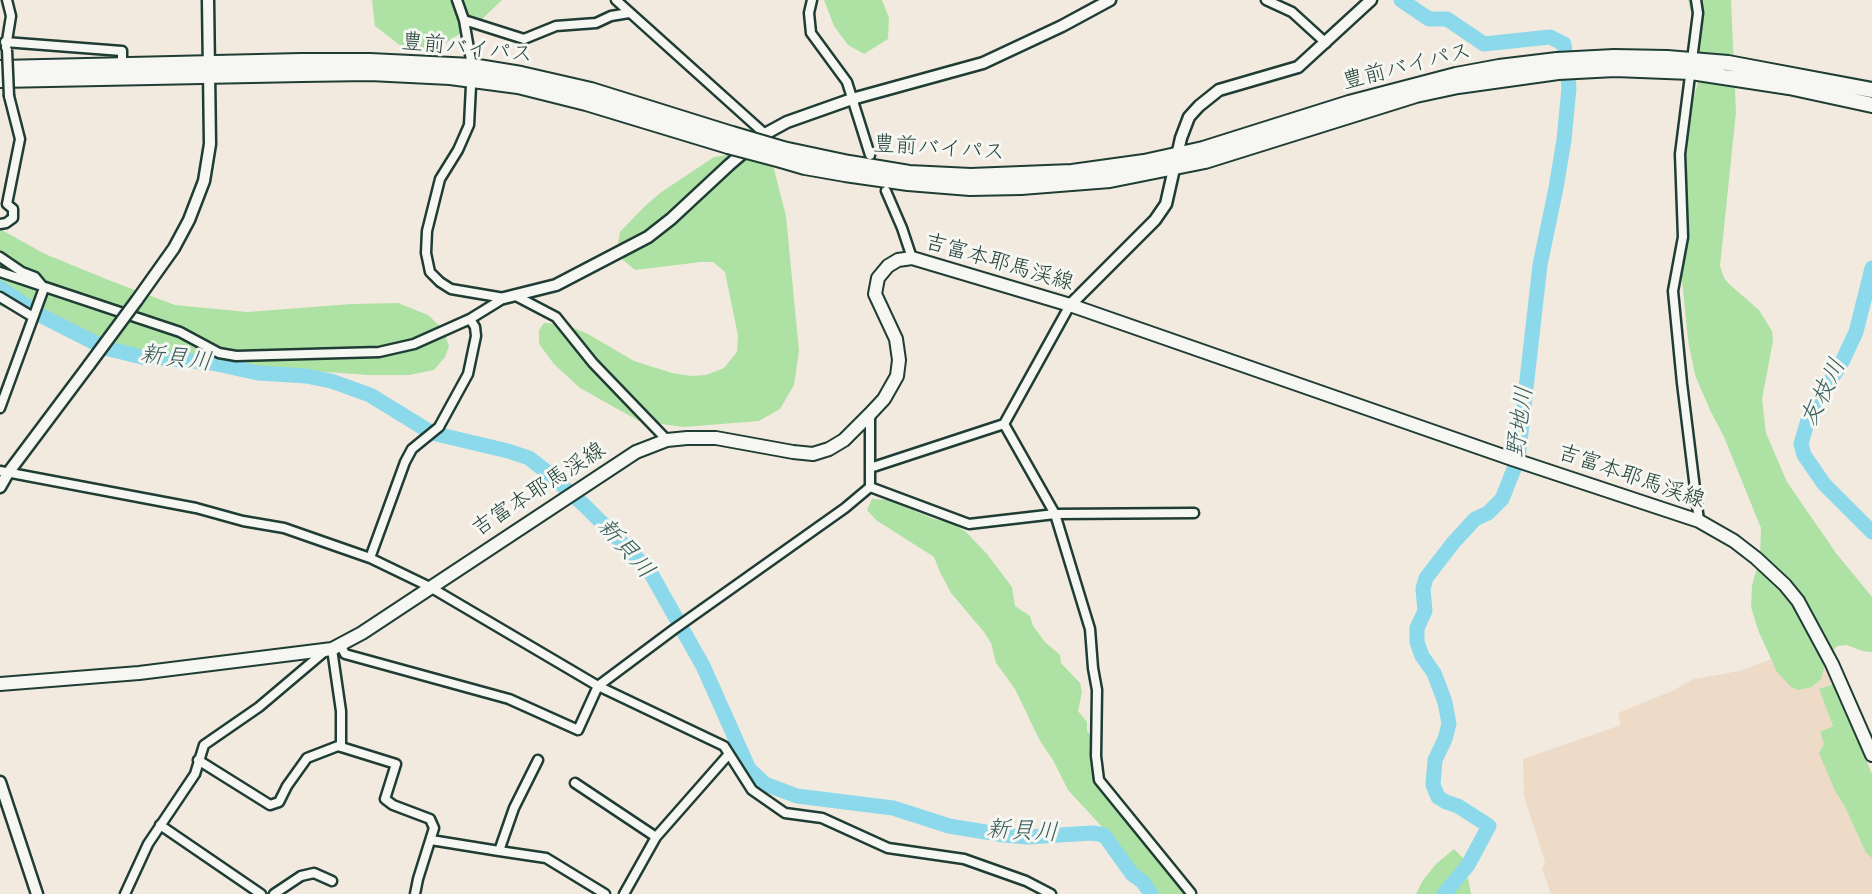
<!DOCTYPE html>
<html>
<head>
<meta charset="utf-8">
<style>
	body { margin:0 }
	canvas { display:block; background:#f2eadf }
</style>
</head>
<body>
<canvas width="1872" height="894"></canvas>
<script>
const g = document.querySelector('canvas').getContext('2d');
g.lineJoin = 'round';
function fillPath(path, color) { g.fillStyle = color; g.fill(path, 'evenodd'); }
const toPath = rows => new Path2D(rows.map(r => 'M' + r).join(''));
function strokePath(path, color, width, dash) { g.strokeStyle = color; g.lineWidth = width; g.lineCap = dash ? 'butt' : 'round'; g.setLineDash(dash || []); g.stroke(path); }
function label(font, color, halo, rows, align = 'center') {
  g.font = font + ' Itim,"Klee One",sans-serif'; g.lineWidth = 6; g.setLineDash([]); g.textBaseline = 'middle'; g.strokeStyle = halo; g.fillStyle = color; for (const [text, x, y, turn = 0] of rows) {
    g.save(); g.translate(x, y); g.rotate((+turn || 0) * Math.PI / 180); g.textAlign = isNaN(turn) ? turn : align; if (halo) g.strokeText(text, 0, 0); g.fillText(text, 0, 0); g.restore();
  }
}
fillPath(toPath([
	[1785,654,1817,654,1834,684,1820,689,1833,727,1824,744,1835,791,1844,805,1866,853,1872,858,1872,894,1551,894,1542,869,1545,862,1524,796,1523,759,1621,725,1618,713,1672,691,1694,679,1739,671]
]), '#eddbc8');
fillPath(toPath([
	[372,0,502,0,481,20,438,48,410,53,375,26],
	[824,0,882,0,889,18,888,39,864,54,848,45,834,26],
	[1688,0,1731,0,1736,112,1720,266,1724,278,1729,284,1759,310,1772,331,1773,341,1762,399,1766,433,1787,482,1836,553,1872,597,1872,652,1862,651,1847,645,1837,646,1827,658,1821,679,1812,687,1798,690,1790,686,1777,672,1758,630,1751,607,1752,585,1760,558,1761,528,1724,437,1710,410,1695,375,1688,340,1681,270,1680,235,1686,126,1701,71,1699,48],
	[756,150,774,169,786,216,799,351,794,385,780,409,759,421,684,427,639,421,580,388,554,364,539,344,539,330,544,323,564,324,588,334,634,361,672,373,691,376,706,375,724,368,737,352,738,336,725,272,713,262,701,262,635,270,622,259,618,245,620,232,644,207,660,193,714,157],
	[0,229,45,254,111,281,175,305,247,312,352,304,398,303,428,315,443,329,449,346,445,357,434,370,409,375,368,375,199,363,95,340,0,306],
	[872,499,888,500,934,519,952,523,966,532,987,554,1012,587,1015,606,1030,616,1033,626,1045,642,1060,655,1061,663,1080,683,1082,692,1078,711,1087,722,1087,731,1093,739,1095,750,1089,757,1095,765,1102,780,1152,844,1153,853,1169,866,1172,878,1182,885,1187,894,1155,894,1151,886,1137,874,1104,829,1068,790,1053,760,1040,741,1015,689,996,663,991,643,984,632,951,593,940,572,934,557,876,520,867,510],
	[1834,684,1872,774,1872,858,1866,853,1844,805,1835,791,1819,753,1824,744,1820,732,1833,726,1819,689],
	[1454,849,1466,861,1462,882,1468,878,1471,894,1416,894,1423,880,1436,864]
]), '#aee2a4');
strokePath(toPath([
	[1401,0,1429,19,1447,19,1484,44,1550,37,1564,44,1569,88,1564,140,1556,188,1540,265,1518,459,1502,499,1488,513,1475,519,1453,543,1426,578,1423,589,1425,611,1417,628,1417,642,1422,656,1434,673,1445,702,1449,724,1445,739,1435,760,1433,785,1438,797,1446,802,1458,806,1489,826,1468,865,1444,894],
	[1872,268,1856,332,1842,362,1810,413,1801,444,1804,455,1824,484,1872,532],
	[0,288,40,315,105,348,146,358,153,357,212,363,258,373,306,376,331,381,370,395,432,433,508,451,529,458,547,472,584,505,649,570,703,666,749,769,765,784,797,796,893,808,949,826,1004,835,1027,837,1093,833,1104,835,1132,874,1143,882,1151,894]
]), '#8cd9eb', 15);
const minor = toPath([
	[457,0,464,20,472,66,469,125,458,150,440,179,427,231,426,253,430,272,440,282,451,289,504,298],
	[616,0,765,134],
	[812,0,809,13,811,33,847,82,870,155],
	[1266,0,1292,12,1326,43],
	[1696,0,1698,13,1680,154,1683,237,1673,291,1682,383,1699,521],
	[464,20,524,39,556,26,596,23,611,16,629,13],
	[5,42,122,51,122,64],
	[6,47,11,16,7,0],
	[886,191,902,228,912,258],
	[0,224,6,223,13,218,13,209,7,204,20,139,9,96],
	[0,257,22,272,35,277,44,288],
	[0,272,180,332,219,353,236,356,379,352,414,344,470,319,504,298],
	[514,295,556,317,593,363,667,440],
	[0,297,33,317],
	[0,408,44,288],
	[1004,424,1055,514,1090,629,1093,668,1097,690,1096,756,1099,780,1191,893],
	[870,468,1004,424,1070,305],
	[0,471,196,508,243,521,284,528,370,558,430,587,598,686,724,746,752,790,785,813,822,818,888,848,964,859,1026,881,1051,894],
	[870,487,969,524,1055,514,1194,513],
	[370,558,405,462,412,449,439,427,468,374,476,336,475,327,470,319],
	[341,646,345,654,509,699,578,730,598,686,673,630,845,508,870,487,870,414],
	[332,649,341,711,341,747],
	[198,760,270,805,279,802,287,786,307,758,338,746,396,764,385,799,393,805,430,819,434,828,418,879,415,894],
	[575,783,656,837],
	[160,825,261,894],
	[431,840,499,851,514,808,538,760],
	[499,851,546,858,605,894],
	[125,894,148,844,195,774,204,745,259,707,324,652],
	[274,894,301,876,314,873,332,881],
	[624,894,656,837,729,754]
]);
const tertiary = toPath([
	[504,298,556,285,648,237,671,219,729,165,765,134,787,122,852,99,983,63,1062,26,1110,0],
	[137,300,174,248,189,220,204,181,210,144,208,0],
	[0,487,8,473,89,365]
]);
const secondary = toPath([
	[1070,305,1155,220,1166,204,1181,138,1189,117,1199,106,1219,90,1298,67,1371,0],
	[0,782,37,894]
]);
const primary = toPath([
	[0,684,139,673,332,649,362,633,636,452,667,440,687,438,716,438,793,452,813,454,829,449,844,440,870,414,884,399,897,376,899,360,896,339,875,294,878,278,888,266,898,260,912,258,1070,305,1512,459,1699,521,1734,541,1756,558,1785,585,1798,601,1832,664,1872,755]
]);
const trunk = toPath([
	[0,68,301,61,370,61,472,66,521,74,591,90,732,134],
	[0,80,302,74,370,73,450,77,518,86,586,103,728,146],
	[783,149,849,163,909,173,971,176,1072,172,1144,162,1203,149,1349,103,1456,75,1499,67,1557,60,1614,57,1667,58,1728,63,1872,90],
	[781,160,805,167,845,174,908,183,970,188,1021,187,1110,180,1205,161,1416,95,1458,86,1558,72,1615,69,1691,72,1789,87,1872,105]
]);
strokePath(minor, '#1f3d34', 13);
strokePath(tertiary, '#1f3d34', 15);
strokePath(secondary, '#1f3d34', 15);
strokePath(primary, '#1f3d34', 16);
strokePath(trunk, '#1f3d34', 18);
strokePath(minor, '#f6f6f2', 8);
strokePath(tertiary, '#f6f6f2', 10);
strokePath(secondary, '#f6f6f2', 10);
strokePath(primary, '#f6f6f2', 12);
strokePath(trunk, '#f6f6f2', 14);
const minorBridge = toPath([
	[7,50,9,96]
]);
const tertiaryBridge = toPath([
	[89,365,137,300]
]);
const trunkBridge = toPath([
	[732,134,783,149],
	[728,146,781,160]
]);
strokePath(minorBridge, '#1f3d34', 13, []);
strokePath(tertiaryBridge, '#1f3d34', 15, []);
strokePath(trunkBridge, '#1f3d34', 18, []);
strokePath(minorBridge, '#f6f6f2', 8);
strokePath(tertiaryBridge, '#f6f6f2', 10);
strokePath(trunkBridge, '#f6f6f2', 14);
label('22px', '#1f3d34', '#f6f6f2', [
	["豊前バイパス",467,49,6],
	["豊前バイパス",1407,67,-14],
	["豊前バイパス",939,149,4],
	["吉富本耶馬渓線",999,263,16],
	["吉富本耶馬渓線",1631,477,19],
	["吉富本耶馬渓線",539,490,-33]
]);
label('italic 24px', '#355c59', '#f6f6f2', [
	["新貝川",176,359,7],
	["友枝川",1824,393,-64],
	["野地川",1521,422,-82],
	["新貝川",625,549,48],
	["新貝川",1022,832,3]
]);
</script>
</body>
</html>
